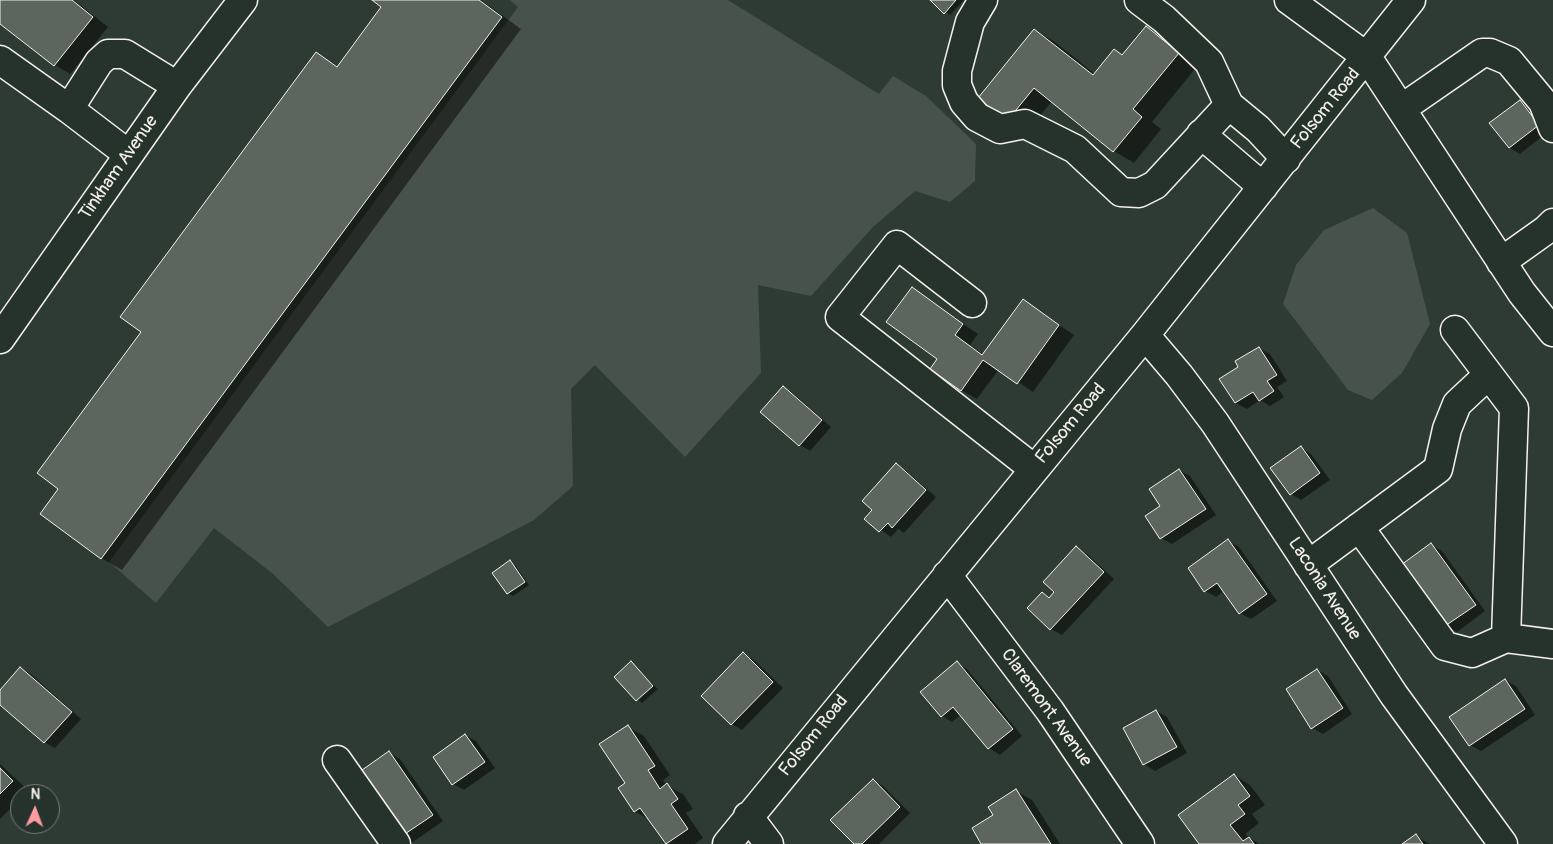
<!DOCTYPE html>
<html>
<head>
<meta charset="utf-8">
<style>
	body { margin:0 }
	#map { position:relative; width:1553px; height:844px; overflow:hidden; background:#2e3b34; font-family:Pangolin,sans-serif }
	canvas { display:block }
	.north { position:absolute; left:10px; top:784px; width:50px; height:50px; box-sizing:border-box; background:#26332d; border:1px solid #787f78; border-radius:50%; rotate:2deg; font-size:14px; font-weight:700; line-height:20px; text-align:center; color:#f4f1e8 }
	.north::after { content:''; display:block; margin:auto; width:18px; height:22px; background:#ff9aa2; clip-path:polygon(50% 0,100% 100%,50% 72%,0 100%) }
</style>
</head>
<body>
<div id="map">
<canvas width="1553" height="844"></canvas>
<div class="north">N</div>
</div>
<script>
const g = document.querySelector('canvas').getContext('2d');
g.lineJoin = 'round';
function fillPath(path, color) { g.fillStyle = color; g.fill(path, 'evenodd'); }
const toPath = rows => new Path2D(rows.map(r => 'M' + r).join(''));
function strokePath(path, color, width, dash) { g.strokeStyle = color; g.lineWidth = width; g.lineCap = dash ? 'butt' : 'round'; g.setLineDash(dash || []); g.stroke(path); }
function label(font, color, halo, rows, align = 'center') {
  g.font = font + ' Pangolin,sans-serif'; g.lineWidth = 4.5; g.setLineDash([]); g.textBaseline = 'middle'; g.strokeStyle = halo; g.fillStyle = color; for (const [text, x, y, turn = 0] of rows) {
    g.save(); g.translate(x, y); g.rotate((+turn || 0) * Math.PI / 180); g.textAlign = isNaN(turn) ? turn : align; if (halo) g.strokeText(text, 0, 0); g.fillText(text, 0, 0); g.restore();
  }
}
fillPath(toPath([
	[510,0,728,0,879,94,893,76,926,96,976,144,975,181,950,202,915,191,873,227,811,296,758,285,761,373,685,457,595,365,571,389,573,486,534,520,328,627,272,573,214,528,156,603,109,562,518,7],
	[1373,208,1407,233,1430,324,1402,373,1372,400,1348,390,1283,304,1296,265,1324,230]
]), '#48524c');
fillPath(toPath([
	[0,0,74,0,108,27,70,74,55,65,0,22],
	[374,0,481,0,521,29,122,570,101,558,60,489,143,332,317,54,339,67,383,7],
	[932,0,964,0,950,15],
	[1146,28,1166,39,1198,65,1152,122,1161,129,1134,163,1114,151,1052,101,1028,131,1007,120,1035,30,1055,42,1095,74,1115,50,1123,55],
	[1520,101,1531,107,1549,131,1520,154,1510,148,1491,123],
	[912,289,978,334,970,345,984,355,1023,301,1074,335,1033,392,999,369,977,399,961,390,939,358],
	[1259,348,1270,354,1287,381,1277,387,1284,397,1270,406,1260,400,1247,409,1236,403,1221,379,1240,367],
	[783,387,794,394,831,427,810,451,800,445],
	[1301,447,1311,454,1330,480,1301,500,1291,494],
	[896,465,906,471,936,497,904,533,898,529,891,537,866,519,874,510],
	[1179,470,1190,476,1216,515,1172,544,1161,538,1162,506],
	[1228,541,1239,547,1277,601,1251,619,1240,613,1224,591,1216,597,1205,591],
	[1431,545,1442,551,1485,611,1457,632,1446,626],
	[1076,548,1087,554,1114,579,1062,635,1051,629,1028,608,1042,593,1050,598,1056,592],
	[510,562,515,565,529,585,513,596,508,593],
	[743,654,754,660,783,688,742,730,732,724],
	[631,663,658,689,642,703,615,677],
	[957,663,967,669,1022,736,1000,755,989,748,961,715,952,722,942,716],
	[20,668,31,674,81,719,55,748,44,742,0,703,0,691],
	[1317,670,1328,676,1352,714,1323,734,1312,728],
	[1505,680,1516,686,1535,715,1481,751,1470,745],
	[1156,711,1167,717,1187,753,1155,771,1144,764,1124,729],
	[628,727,644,736,670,775,663,780,667,786,683,794,693,809,686,813,703,838,695,844,666,844,650,820,634,811,627,783],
	[465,735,476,741,495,768,464,790,453,784],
	[389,753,400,759,443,821,410,844,400,838],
	[0,764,28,790,24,794,20,794,20,799,0,819],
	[1234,775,1250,785,1265,805,1252,814,1259,823,1245,834,1259,844,1201,844],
	[873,780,883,786,910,813,879,844,856,844],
	[1016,791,1032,800,1060,844,983,844,995,815],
	[1416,836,1430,844,1404,844]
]), '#0007');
const building = toPath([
	[0,0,72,0,93,17,54,66,0,24,0,0],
	[372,0,479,0,502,17,101,559,40,514,58,489,37,473,141,332,120,317,316,52,337,67,381,7,372,0],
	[930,0,956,0,944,14,930,0],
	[1146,26,1179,53,1133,109,1142,117,1113,152,1034,88,1007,121,978,98,1034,29,1093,75,1114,49,1122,55,1146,26],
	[1520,100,1539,125,1509,148,1489,123,1520,100],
	[912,287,963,324,955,335,982,355,1023,299,1059,325,1017,384,983,360,961,391,930,369,937,359,886,322,912,287],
	[1259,347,1277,375,1267,381,1274,391,1259,401,1253,392,1235,403,1219,379,1238,367,1235,361,1259,347],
	[783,386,822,420,799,446,760,412,783,386],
	[1301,446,1320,473,1290,495,1270,468,1301,446],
	[896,463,926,490,892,528,888,523,879,532,864,519,872,510,862,501,896,463],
	[1179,469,1206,509,1160,539,1145,516,1160,506,1149,489,1179,469],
	[1228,539,1267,594,1239,614,1217,583,1204,592,1188,568,1228,539],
	[1431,543,1476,605,1445,626,1401,565,1431,543],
	[1076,546,1104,572,1050,630,1027,608,1042,592,1049,598,1054,592,1043,582,1076,546],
	[510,560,525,582,507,594,492,573,510,560],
	[743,652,773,682,731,725,701,696,743,652],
	[631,661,653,686,636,701,614,677,631,661],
	[957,661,1013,729,988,749,953,707,941,717,920,692,957,661],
	[20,667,72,712,44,743,0,705,0,690,20,667],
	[1317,669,1343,708,1311,729,1286,689,1317,669],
	[1505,679,1525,709,1469,746,1449,717,1505,679],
	[1156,710,1177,747,1143,765,1123,728,1156,710],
	[628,725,655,766,648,770,660,789,667,783,678,799,671,804,688,829,666,844,640,808,634,812,618,788,625,783,599,744,628,725],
	[465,734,485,762,452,785,433,757,465,734],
	[389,751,433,815,399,838,355,775,389,751],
	[0,768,13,781,0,794,0,768],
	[1234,774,1250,796,1238,805,1245,814,1230,825,1243,841,1249,837,1254,844,1199,844,1178,815,1234,774],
	[873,779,900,807,862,844,854,844,830,820,873,779],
	[1016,789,1051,844,981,844,972,828,993,815,988,807,1016,789],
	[1416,834,1423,844,1402,844,1416,834]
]);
fillPath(building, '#5c655e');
strokePath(building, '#f4f1e8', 1);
const minor = toPath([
	[983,0,970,22,957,71,957,85,964,102,977,117,1000,129,1025,124,1075,149,1121,192,1139,193,1155,185,1229,105],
	[1139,0,1164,19,1209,62,1229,105,1258,129,1286,159],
	[1289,0,1367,57,1522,293,1553,332],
	[0,60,69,109],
	[1401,109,1482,53,1490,53,1509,61,1543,102,1553,128],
	[1201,134,1263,187],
	[128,154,69,109,99,62,108,54,125,54,177,86],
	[1501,262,1546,230,1553,223],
	[972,303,897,245,840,317,1034,469],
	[1455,330,1514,408,1506,638,1553,644],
	[1145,335,1179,375,1215,423,1394,695,1503,844],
	[0,339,177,86,243,0],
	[1359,527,1445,646,1472,653,1506,638],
	[1308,565,1438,469,1447,429,1457,404,1488,375],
	[947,575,1050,711,1140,844],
	[337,760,396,844],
	[748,816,769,844],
	[727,844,1145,335,1411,0]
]);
strokePath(minor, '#f4f1e8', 31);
strokePath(minor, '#26332d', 28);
label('18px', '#f4f1e8', '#26332d', [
	["Folsom Road",1326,109,-51],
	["Tinkham Avenue",119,168,-55],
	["Folsom Road",1071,424,-50],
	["Laconia Avenue",1324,589,57],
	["Claremont Avenue",1046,708,54],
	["Folsom Road",814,736,-51]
]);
</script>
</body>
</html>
